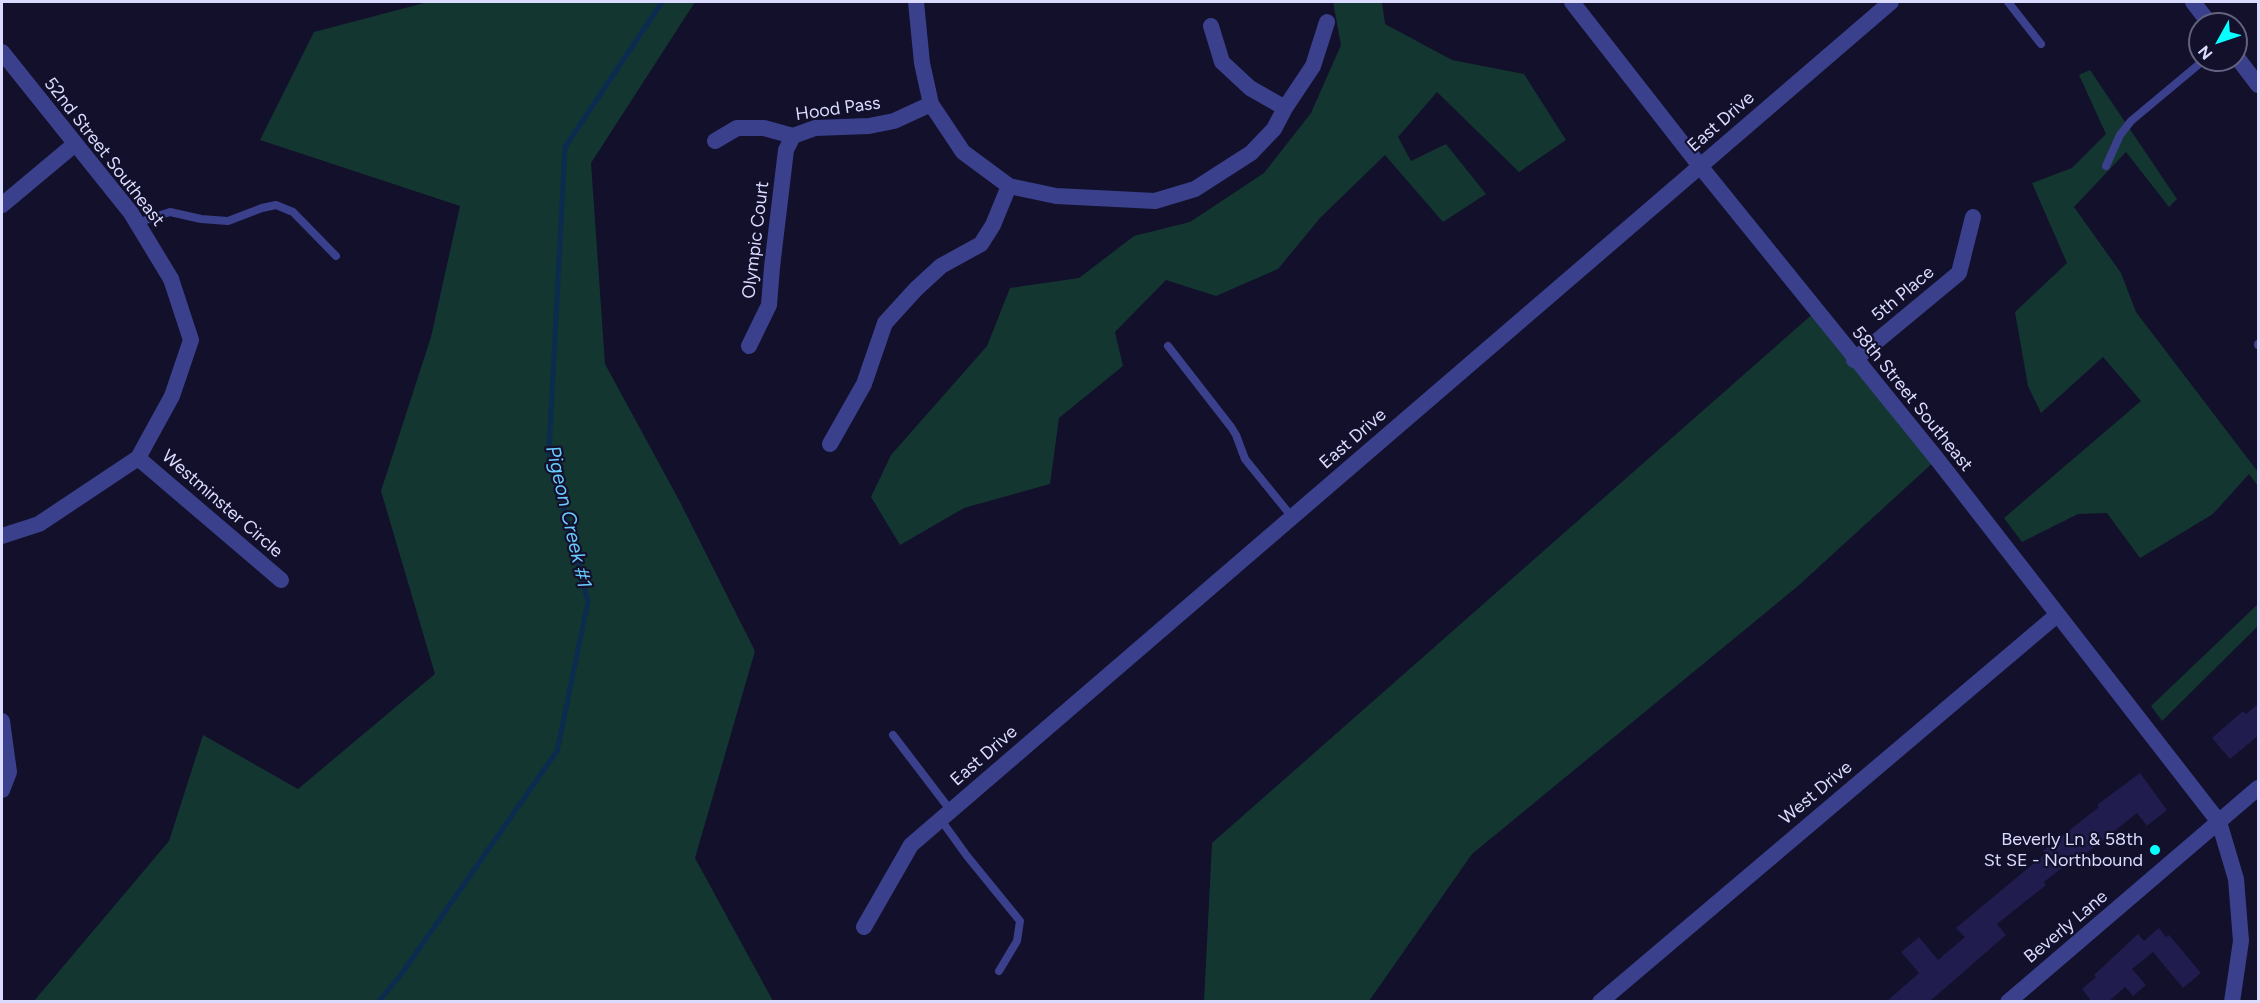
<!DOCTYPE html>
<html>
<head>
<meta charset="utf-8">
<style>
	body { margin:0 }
	#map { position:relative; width:2260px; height:1003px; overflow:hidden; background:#12102b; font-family:Figtree,sans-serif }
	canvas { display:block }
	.frame { position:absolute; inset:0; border:3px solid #dbdbff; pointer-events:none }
	.north { position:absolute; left:2188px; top:12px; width:60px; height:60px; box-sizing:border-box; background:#12102b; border:2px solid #626180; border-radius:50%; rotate:230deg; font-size:16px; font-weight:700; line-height:24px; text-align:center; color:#dbdbff }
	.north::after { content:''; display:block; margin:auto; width:21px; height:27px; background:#07fffd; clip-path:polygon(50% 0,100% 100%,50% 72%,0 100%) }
</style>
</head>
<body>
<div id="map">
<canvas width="2260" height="1003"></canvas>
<div class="frame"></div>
<div class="north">N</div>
</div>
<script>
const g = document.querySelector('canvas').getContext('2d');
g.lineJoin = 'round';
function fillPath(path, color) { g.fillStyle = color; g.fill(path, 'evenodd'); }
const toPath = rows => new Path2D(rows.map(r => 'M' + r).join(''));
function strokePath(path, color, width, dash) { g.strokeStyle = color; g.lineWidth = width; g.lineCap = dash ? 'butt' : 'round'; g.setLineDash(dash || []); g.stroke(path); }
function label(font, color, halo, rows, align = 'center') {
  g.font = font + ' Figtree,sans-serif'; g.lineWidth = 4.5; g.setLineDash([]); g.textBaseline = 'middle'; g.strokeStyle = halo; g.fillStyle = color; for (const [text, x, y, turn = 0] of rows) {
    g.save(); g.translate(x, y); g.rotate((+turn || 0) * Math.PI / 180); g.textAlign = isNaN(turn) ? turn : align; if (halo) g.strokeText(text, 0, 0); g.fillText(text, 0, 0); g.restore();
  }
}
fillPath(toPath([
	[428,2,695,2,591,163,605,364,680,502,755,651,695,858,773,1001,34,1001,169,841,203,735,298,789,435,674,381,491,431,337,460,206,260,140,314,32],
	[1333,2,1382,2,1385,24,1452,60,1524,74,1566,140,1519,172,1437,92,1398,137,1411,161,1446,144,1486,194,1443,222,1385,155,1320,218,1278,269,1216,296,1166,280,1115,332,1123,366,1059,418,1050,484,964,508,900,545,871,497,891,455,987,346,1010,288,1079,278,1134,236,1190,222,1264,173,1311,113,1341,45],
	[2090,70,2177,199,2169,207,2126,152,2074,207,2121,273,2136,312,2258,472,2258,486,2249,474,2213,514,2140,558,2107,513,2078,514,2022,542,2004,518,2141,401,2103,357,2041,413,2028,386,2015,312,2067,263,2032,183,2072,168,2106,134,2079,75],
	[1816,311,1937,459,1798,586,1472,854,1369,1001,1204,1002,1212,843],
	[2258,604,2258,626,2162,721,2151,706]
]), '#133631');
strokePath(toPath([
	[378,1002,400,976,557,751,588,602,549,451,565,147,662,2]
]), '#0b2b4f', 5);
fillPath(toPath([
	[2259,703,2259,735,2230,759,2212,738,2243,711,2246,714],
	[2140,773,2167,810,2147,826,2137,813,2073,864,2071,861,2044,882,2046,885,1997,924,2006,935,1929,1002,1886,1002,1919,973,1901,952,1919,937,1938,960,1965,937,1956,928,2045,854,2043,851,2099,807,2097,805],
	[2159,928,2166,937,2169,935,2201,973,2183,988,2153,952,2132,969,2146,985,2133,996,2125,987,2108,1002,2092,1002,2082,989,2096,977,2094,975,2138,934,2144,941]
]), '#201c4d');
strokePath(toPath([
	[2008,2,2041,44],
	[2106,166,2120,135,2131,121,2204,60],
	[137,223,170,212,201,219,228,221,262,208,276,205,293,212,336,256],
	[2258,345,2258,344],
	[1168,346,1231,427,1236,435,1245,459,1292,517],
	[893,735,951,811],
	[941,820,967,856,1020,921,1017,941,999,971]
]), '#3a408c', 8);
strokePath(toPath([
	[916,2,922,63,931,104,963,152,1009,186,1056,196,1155,201,1195,189,1251,153,1274,129,1285,108,1250,88,1222,62,1211,26],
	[1572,2,1700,166,1937,459,2219,822,2236,879,2241,941,2232,1002],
	[2193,2,2210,24],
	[2236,56,2258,85],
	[1285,108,1313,66,1327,22],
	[715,141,737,128,764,128,793,136,815,128,869,126,894,121,931,104],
	[2,205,75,144],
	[749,346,769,305,772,267,786,150,793,136],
	[1854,360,1959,273,1973,217],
	[830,444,864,384,885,323,916,289,941,266,981,244,993,225,1009,186],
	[138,458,281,580],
	[2,536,39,524,138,458,172,396,191,340,171,279],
	[2,721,9,772,2,790],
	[864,927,911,845,1891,2],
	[1600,1002,2057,615]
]), '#3a408c', 16);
strokePath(toPath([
	[2,52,131,213,171,279],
	[2008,1002,2258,788]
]), '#3a408c', 16);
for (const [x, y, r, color] of [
	[2155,850,6,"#07fffd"]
]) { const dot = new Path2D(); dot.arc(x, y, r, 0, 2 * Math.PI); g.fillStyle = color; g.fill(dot); strokePath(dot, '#12102b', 2); }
label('18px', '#dbdbff', '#12102b', [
	["Hood Pass",838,109,-8],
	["East Drive",1721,122,-41],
	["52nd Street Southeast",104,152,52],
	["Olympic Court",756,240,-83],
	["5th Place",1903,294,-40],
	["58th Street Southeast",1912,399,51],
	["East Drive",1353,439,-41],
	["Westminster Circle",222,504,41],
	["East Drive",984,756,-41],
	["West Drive",1816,793,-40],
	["Beverly Lane",2066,927,-40]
]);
label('18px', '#dbdbff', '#12102b', [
	["Beverly Ln & 58th",2143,840],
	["St SE - Northbound",2143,861]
], 'right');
label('italic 20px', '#69caff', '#12102b', [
	["Pigeon Creek #1",568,517,77]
]);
</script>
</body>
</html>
